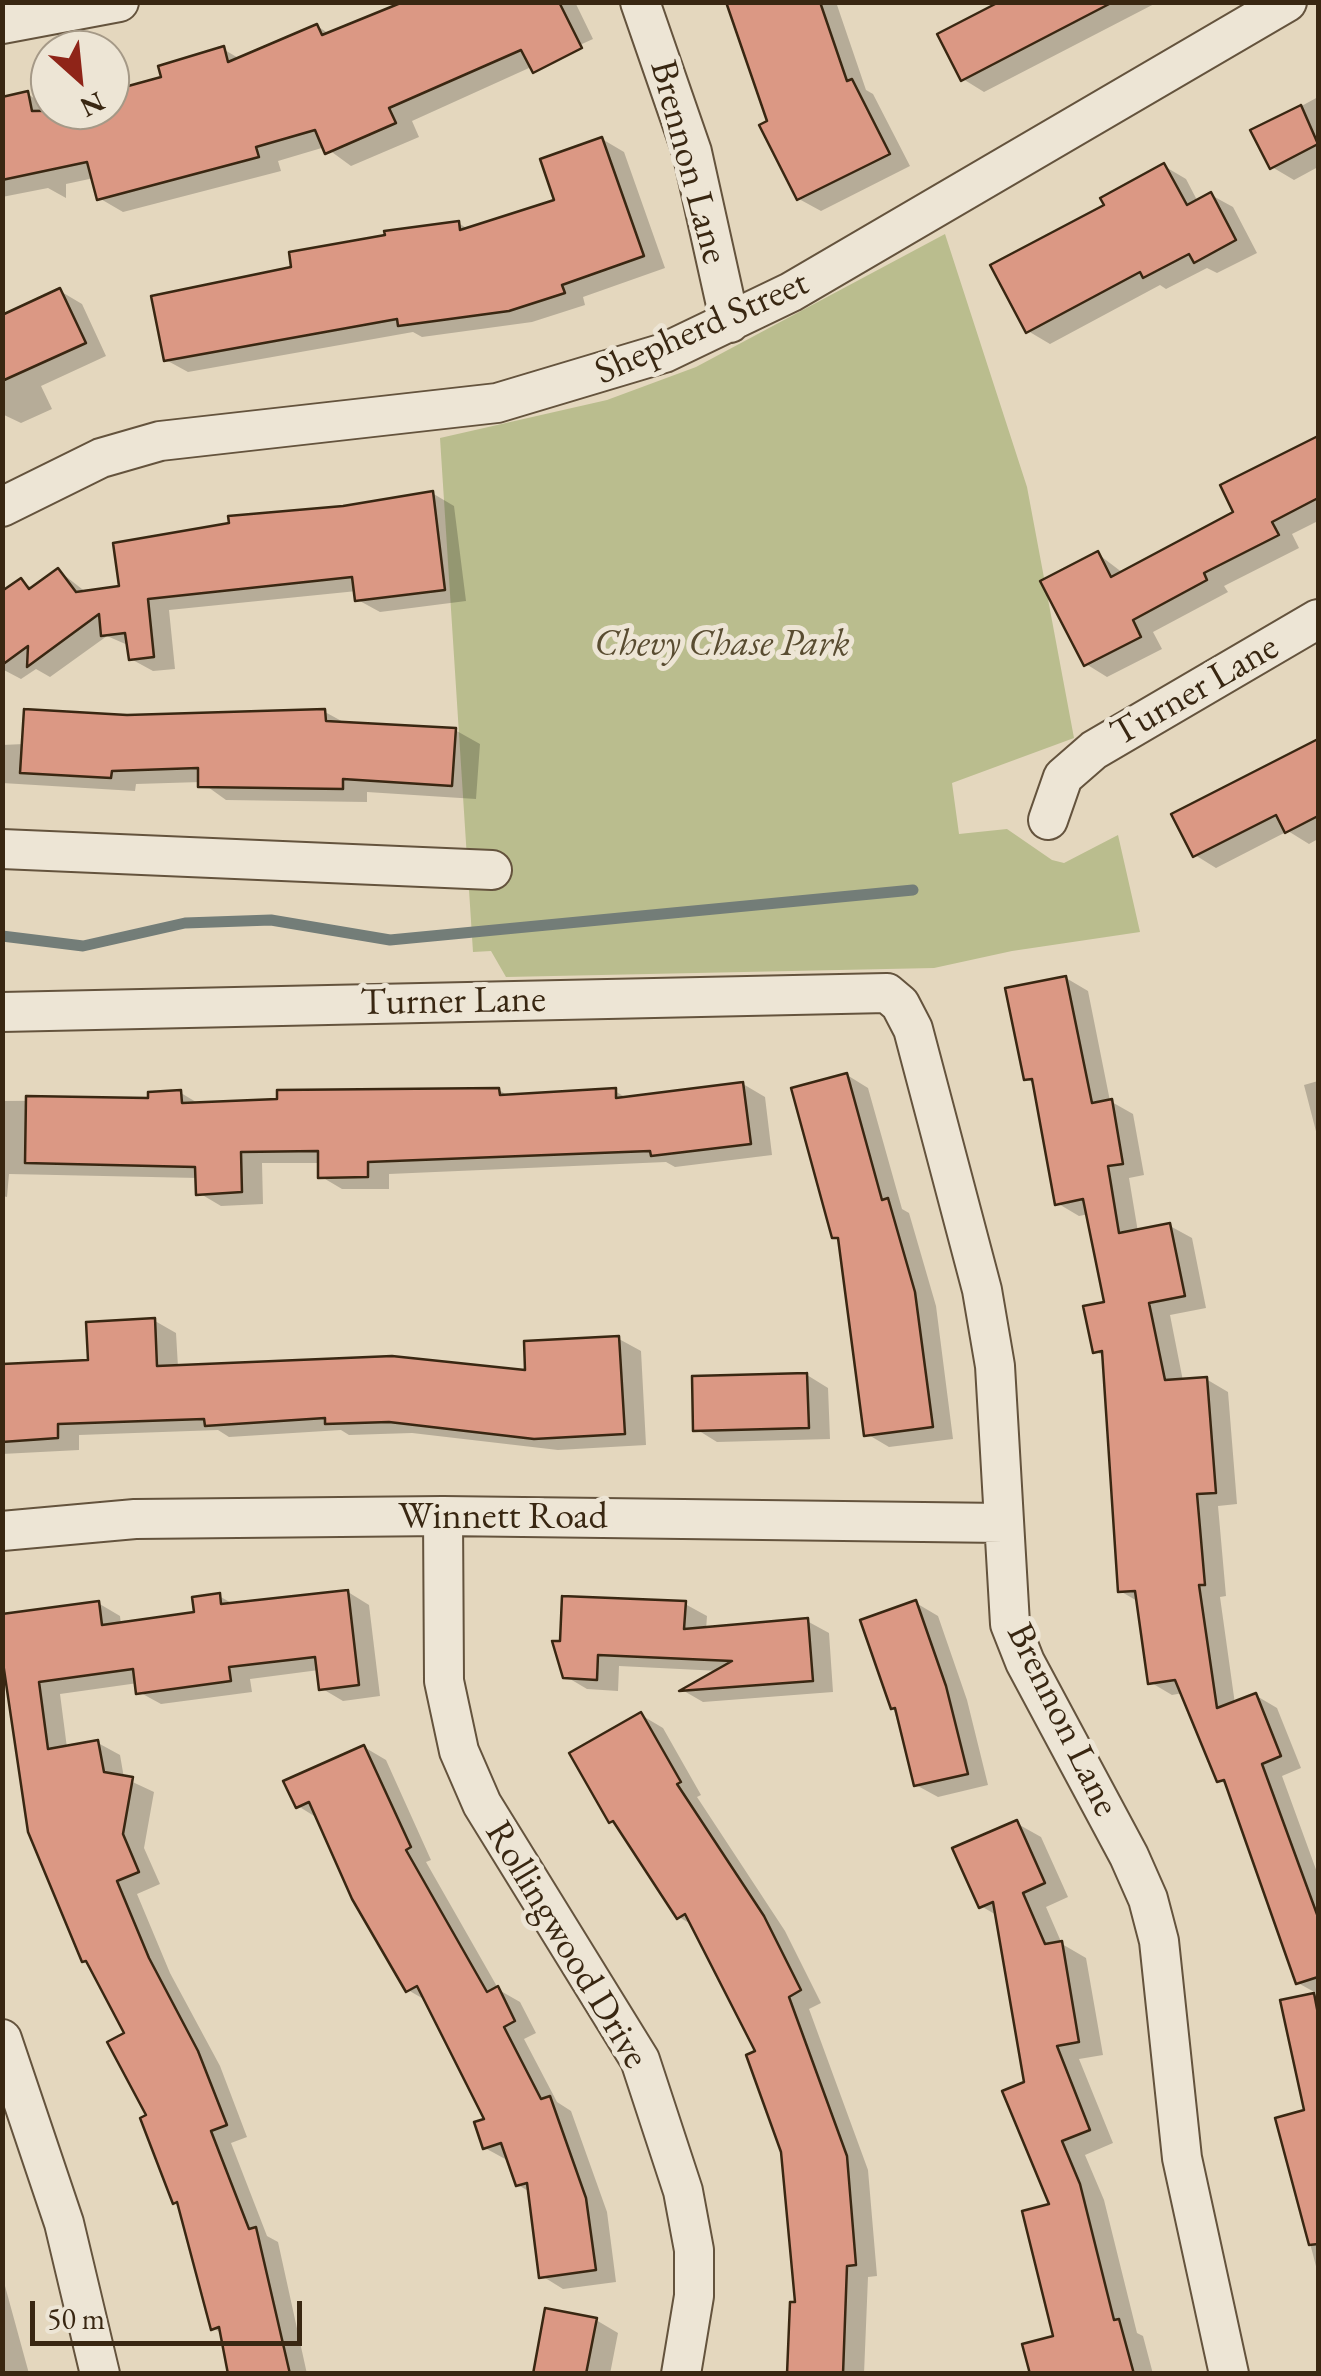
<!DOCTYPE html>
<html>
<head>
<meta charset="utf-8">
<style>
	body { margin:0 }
	#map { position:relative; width:1321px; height:2376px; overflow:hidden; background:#e4d7be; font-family:"EB Garamond",serif }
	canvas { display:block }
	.frame { position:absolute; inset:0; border:5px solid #392712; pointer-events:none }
	.north { position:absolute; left:30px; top:30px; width:100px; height:100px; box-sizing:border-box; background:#ede5d5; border:2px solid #a59987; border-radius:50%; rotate:153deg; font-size:28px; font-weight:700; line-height:40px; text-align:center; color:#392712 }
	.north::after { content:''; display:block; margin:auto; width:35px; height:45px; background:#8f2418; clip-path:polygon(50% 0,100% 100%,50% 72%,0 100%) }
	.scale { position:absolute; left:30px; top:2301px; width:272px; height:45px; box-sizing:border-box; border:5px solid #392712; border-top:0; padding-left:12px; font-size:30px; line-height:35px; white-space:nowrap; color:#392712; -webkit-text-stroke:8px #ede5d5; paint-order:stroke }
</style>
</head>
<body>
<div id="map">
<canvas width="1321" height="2376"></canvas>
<div class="frame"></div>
<div class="north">N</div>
<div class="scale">50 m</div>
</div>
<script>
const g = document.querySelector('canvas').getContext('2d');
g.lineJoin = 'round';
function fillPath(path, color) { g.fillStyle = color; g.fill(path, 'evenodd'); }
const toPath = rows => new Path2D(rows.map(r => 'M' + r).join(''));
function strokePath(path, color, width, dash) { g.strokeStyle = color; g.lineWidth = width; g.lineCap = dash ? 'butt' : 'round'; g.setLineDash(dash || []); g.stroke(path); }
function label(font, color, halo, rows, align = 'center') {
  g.font = font + ' "EB Garamond",serif'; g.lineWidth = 10; g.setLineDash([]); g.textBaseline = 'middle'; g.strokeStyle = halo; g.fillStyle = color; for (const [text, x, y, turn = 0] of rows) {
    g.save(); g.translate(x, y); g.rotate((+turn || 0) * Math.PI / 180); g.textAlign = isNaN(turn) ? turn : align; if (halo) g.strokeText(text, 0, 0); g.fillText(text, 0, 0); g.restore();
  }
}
fillPath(toPath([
	[945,234,1027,487,1074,738,952,783,959,834,1007,829,1052,860,1064,863,1118,835,1140,932,1012,951,934,968,506,977,491,951,473,952,440,438,607,400,696,367]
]), '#babd8e');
fillPath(toPath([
	[409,2,575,2,593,39,412,121,419,137,351,166,325,147,278,161,281,171,123,212,99,198,94,178,66,184,66,198,48,188,2,197,2,115,28,94,50,110,110,110,110,94,164,79,223,49,240,59,317,26,331,35],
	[744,2,836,2,866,90,873,94,910,166,821,211,799,199,770,122],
	[1004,2,1158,2,984,92,963,79],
	[1318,97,1318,167,1294,180,1272,167,1254,132],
	[602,139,624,152,665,268,583,297,585,305,532,322,422,337,413,332,188,372,166,360,294,269,458,223,470,230,558,201],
	[1164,166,1186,179,1198,202,1211,195,1233,207,1257,253,1217,273,1207,268,1166,289,1160,285,1050,344,1028,331,1107,206],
	[60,291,82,304,106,356,41,386,52,409,21,423,2,414,2,318],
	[1318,439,1318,521,1292,534,1299,548,1224,586,1228,592,1153,632,1162,649,1107,677,1086,664,1098,554,1123,573,1237,513,1223,486],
	[432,493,454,506,466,601,380,612,358,600,357,591,169,610,175,669,153,671,131,659,130,646,107,636,50,677,36,669,21,679,2,669,2,594,21,581,34,589,59,571,87,593,122,588,343,508],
	[325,712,347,724,455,730,480,744,476,799,367,792,367,802,226,800,201,782,136,784,135,791,2,783,2,745,24,744,127,717],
	[1318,740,1318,839,1309,844,1288,831,1216,868,1195,855,1174,816],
	[1066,978,1088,991,1110,1101,1133,1114,1144,1175,1129,1178,1138,1232,1170,1226,1192,1238,1206,1308,1170,1315,1183,1381,1206,1379,1228,1392,1237,1504,1218,1506,1226,1596,1220,1597,1235,1704,1255,1695,1277,1708,1301,1768,1282,1776,1318,1875,1318,2274,1278,2120,1307,2112,1283,2002,1318,1994,1298,1983,1229,1786,1219,1780,1183,1693,1172,1695,1150,1682,1139,1602,1120,1591,1105,1357,1095,1351,1107,1304,1089,1214,1079,1216,1057,1203,1036,1084,1026,1079],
	[847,1075,868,1088,902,1209,909,1213,936,1306,953,1439,889,1447,867,1434,841,1241,834,1237],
	[1318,1081,1318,1139,1304,1085],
	[743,1084,765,1097,772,1155,675,1167,666,1162,389,1174,389,1189,342,1189,320,1176,320,1163,262,1163,263,1204,221,1206,199,1193,198,1178,9,1174,7,1197,2,1196,2,1101,151,1100,181,1093,201,1105,499,1090,510,1097,615,1091,628,1099],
	[155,1321,176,1333,178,1367,528,1373,619,1339,641,1351,646,1445,558,1450,412,1433,349,1435,341,1430,229,1437,218,1430,79,1435,79,1450,2,1454,2,1367,90,1362],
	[807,1375,828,1388,830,1439,717,1442,696,1429],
	[348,1592,369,1605,380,1696,343,1701,321,1688,319,1670,250,1679,252,1692,161,1704,139,1692,138,1683,60,1694,67,1748,98,1743,120,1755,124,1778,154,1792,144,1848,160,1884,137,1894,170,1973,220,2066,247,2137,231,2143,267,2236,278,2242,307,2374,231,2374,223,2334,213,2328,127,2034,84,1960,2,1635,98,1603,120,1616,121,1625,197,1615,219,1596,235,1605],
	[916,1603,938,1616,967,1700,988,1785,938,1797,916,1785,893,1707],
	[685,1604,707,1616,706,1630,807,1621,829,1633,833,1692,703,1702,684,1691,720,1671,619,1666,618,1691,587,1689,565,1676,556,1643],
	[641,1715,663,1728,701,1795,697,1797,785,1931,821,2003,809,2009,868,2170,877,2276,868,2277,864,2374,789,2374,797,2305,784,2152,759,2053,694,1926,679,1917,620,1826,611,1821],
	[364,1747,386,1760,431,1860,426,1862,499,1990,520,2002,536,2033,524,2039,557,2102,571,2111,607,2212,616,2282,563,2289,542,2276,530,2192,518,2185,507,2160,485,2148,488,2120,427,2001,408,1990,319,1819,298,1806],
	[1016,1823,1041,1837,1068,1897,1046,1907,1062,1944,1086,1958,1103,2055,1079,2059,1113,2143,1085,2155,1104,2200,1137,2333,1143,2336,1153,2374,1032,2374,1056,2338,1052,2206,998,1916,981,1906],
	[2,2275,28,2370,29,2374,2,2374],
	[596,2320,618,2333,610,2374,535,2374]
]), '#0003');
strokePath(toPath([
	[2,936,83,946,185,923,271,920,390,940,913,890]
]), '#737d78', 11);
const building = toPath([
	[403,2,559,2,582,48,533,73,521,50,389,108,396,123,325,154,315,130,256,147,259,157,97,200,87,162,2,180,2,97,28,91,32,111,110,110,110,91,161,77,158,66,224,46,228,62,317,24,322,35,403,2],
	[726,2,820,2,847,81,852,79,890,154,797,200,759,125,767,121,726,2],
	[999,2,1113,2,961,81,937,34,999,2],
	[1301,105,1318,144,1270,169,1250,130,1301,105],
	[602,137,644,256,562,285,565,293,509,311,398,326,397,319,164,361,151,296,291,267,289,252,385,235,384,231,459,221,460,230,554,200,540,159,602,137],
	[1164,163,1187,205,1211,192,1236,240,1194,263,1189,254,1143,278,1140,272,1026,333,990,265,1104,205,1100,198,1164,163],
	[60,288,86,343,2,381,2,315,60,288],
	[1318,436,1318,498,1272,522,1279,535,1204,573,1207,580,1133,620,1141,637,1084,666,1040,581,1098,551,1111,577,1233,512,1220,485,1318,436],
	[433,491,445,590,355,601,352,577,148,599,154,657,129,660,125,633,101,636,99,614,27,667,28,646,2,665,2,591,21,578,29,589,58,568,76,592,119,586,113,543,229,523,228,516,343,506,433,491],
	[24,709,127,715,325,709,326,721,456,728,452,786,343,779,343,789,198,787,198,768,112,771,111,778,20,773,24,709],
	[1318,739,1318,816,1285,833,1276,815,1193,857,1171,814,1318,739],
	[1066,976,1092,1103,1112,1099,1123,1164,1108,1166,1119,1233,1170,1223,1185,1296,1149,1303,1165,1380,1207,1377,1216,1493,1197,1494,1205,1585,1199,1585,1217,1708,1256,1693,1281,1756,1262,1764,1318,1917,1318,1977,1296,1984,1224,1780,1217,1782,1175,1680,1148,1684,1135,1591,1118,1592,1102,1351,1093,1353,1083,1306,1104,1302,1083,1199,1055,1205,1032,1079,1024,1080,1005,988,1066,976],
	[847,1073,882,1200,888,1198,915,1292,933,1427,864,1436,838,1238,832,1238,791,1088,847,1073],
	[743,1082,751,1144,651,1156,650,1151,368,1162,368,1177,318,1178,318,1151,241,1152,242,1192,196,1195,195,1167,25,1163,26,1096,148,1098,148,1092,181,1090,182,1103,277,1099,277,1090,499,1088,500,1095,616,1088,616,1098,743,1082],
	[155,1318,157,1366,392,1356,525,1370,524,1341,619,1336,625,1434,534,1439,389,1422,325,1424,325,1418,205,1426,204,1419,58,1424,58,1438,2,1442,2,1364,88,1360,86,1322,155,1318],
	[807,1373,809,1428,693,1431,692,1376,807,1373],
	[348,1590,359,1685,319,1690,315,1657,229,1667,231,1681,136,1694,133,1669,39,1682,48,1749,98,1740,104,1772,133,1777,123,1834,139,1872,117,1881,149,1958,198,2051,227,2125,211,2131,249,2229,256,2227,290,2374,228,2374,219,2327,211,2330,177,2202,173,2204,140,2118,146,2115,107,2042,124,2033,86,1961,82,1962,28,1832,2,1656,2,1614,99,1601,102,1625,194,1612,192,1597,220,1593,221,1604,348,1590],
	[562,1596,686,1601,684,1629,808,1618,813,1681,679,1691,732,1661,598,1655,597,1680,563,1678,552,1641,560,1641,562,1596],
	[916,1600,946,1686,968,1774,914,1786,895,1708,891,1709,860,1620,916,1600],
	[641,1712,681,1782,677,1784,764,1916,801,1990,789,1997,847,2156,856,2265,847,2266,843,2374,787,2374,790,2302,795,2302,781,2152,746,2055,755,2051,685,1914,677,1919,613,1821,609,1823,569,1753,641,1712],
	[364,1745,411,1847,406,1850,487,1992,498,1986,515,2021,504,2027,541,2099,550,2096,586,2198,596,2270,539,2278,527,2183,516,2186,501,2143,483,2149,474,2122,484,2119,417,1986,406,1992,352,1899,309,1802,296,1808,283,1781,364,1745],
	[1017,1820,1045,1883,1023,1893,1045,1944,1062,1941,1079,2042,1057,2046,1090,2130,1062,2141,1080,2184,1114,2320,1119,2319,1134,2374,1030,2374,1022,2344,1053,2336,1022,2211,1049,2204,1002,2091,1024,2082,993,1902,979,1908,952,1848,1017,1820],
	[1314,1993,1318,2014,1318,2244,1309,2245,1275,2118,1304,2110,1280,2000,1314,1993],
	[545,2308,597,2318,586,2374,533,2374,545,2308]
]);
fillPath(building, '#db9884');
strokePath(building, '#392712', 2.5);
const street = toPath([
	[640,2,692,152,730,323],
	[2,24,119,2],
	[2,507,101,458,160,441,497,403,664,353,791,292,1287,2],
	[1048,820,1063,777,1094,750,1318,619],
	[2,849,492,870],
	[2,1012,887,993,900,1004,913,1029,982,1290,995,1366,1010,1624,1025,1662,1129,1856,1148,1899,1159,1941,1182,2158,1229,2374],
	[443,1516,444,1681,459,1751,482,1804,640,2060,683,2191,694,2250,694,2296,681,2374],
	[2,1531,135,1519,443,1516,1003,1523],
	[2,2039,64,2223,100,2374]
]);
strokePath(street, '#64533d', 42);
strokePath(street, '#ede5d5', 38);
label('38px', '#392712', '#ede5d5', [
	["Brennon Lane",688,162,75],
	["Shepherd Street",702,328,-24],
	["Turner Lane",1195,691,-30],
	["Turner Lane",453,1002,-1],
	["Winnett Road",503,1518],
	["Brennon Lane",1062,1720,64],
	["Rollingwood Drive",566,1945,59]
]);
label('italic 38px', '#594c31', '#ede5d5', [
	["Chevy Chase Park",722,645]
]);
</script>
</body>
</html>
